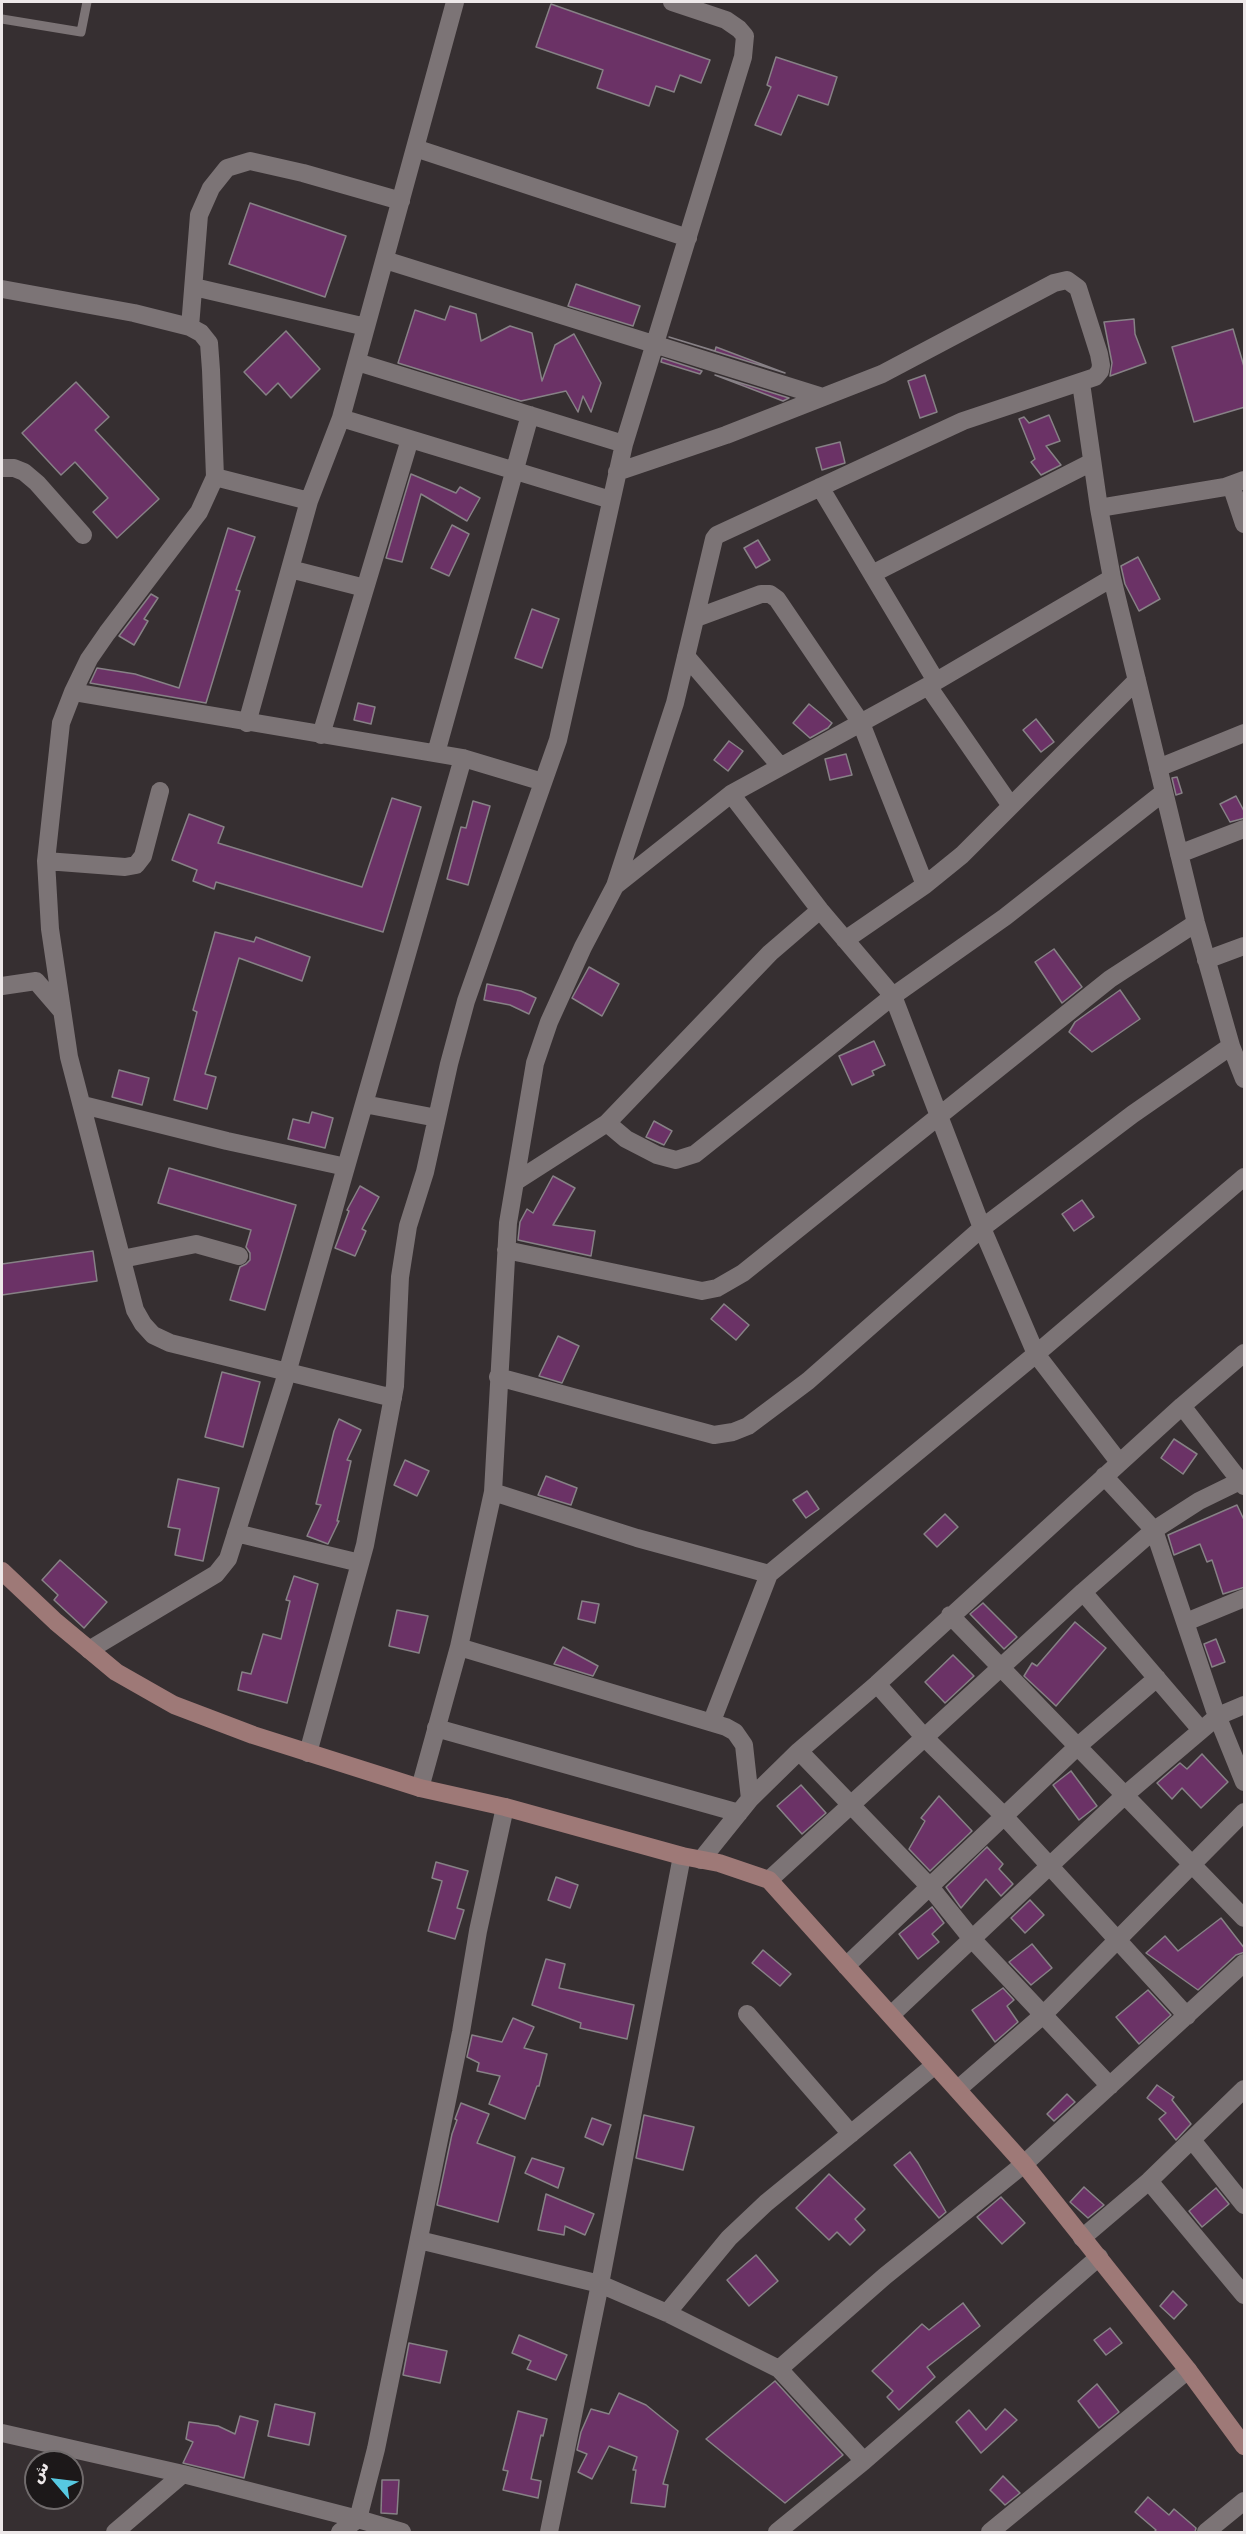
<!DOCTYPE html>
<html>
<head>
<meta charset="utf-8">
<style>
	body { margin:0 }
	#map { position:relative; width:1246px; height:2534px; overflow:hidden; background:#362f31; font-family:"DejaVu Sans","Noto Sans Arabic",sans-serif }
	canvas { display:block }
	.frame { position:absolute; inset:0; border:3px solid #ede8e9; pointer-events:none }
	.north { position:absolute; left:24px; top:2450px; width:60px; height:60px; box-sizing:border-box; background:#1c1819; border:2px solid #706b6c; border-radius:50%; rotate:298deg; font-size:16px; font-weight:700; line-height:24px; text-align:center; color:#ede8e9 }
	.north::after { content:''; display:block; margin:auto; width:21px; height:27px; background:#57c9e2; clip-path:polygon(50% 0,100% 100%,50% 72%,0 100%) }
</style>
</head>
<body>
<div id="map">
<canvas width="1246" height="2534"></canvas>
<div class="frame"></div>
<div class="north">ش</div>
</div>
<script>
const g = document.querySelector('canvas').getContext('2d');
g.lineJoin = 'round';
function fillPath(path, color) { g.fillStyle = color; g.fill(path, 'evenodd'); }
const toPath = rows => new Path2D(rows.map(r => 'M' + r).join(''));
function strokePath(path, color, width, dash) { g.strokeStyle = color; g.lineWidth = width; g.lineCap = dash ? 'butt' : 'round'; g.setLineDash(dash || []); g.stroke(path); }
const building = toPath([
	[551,4,710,60,701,83,680,75,674,92,656,86,649,106,597,88,603,70,536,47,551,4],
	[776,57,837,77,828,105,798,95,781,135,755,125,771,87,767,85,776,57],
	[250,203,346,236,325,297,229,264,250,203],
	[576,284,640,306,633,326,568,306,576,284],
	[450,306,476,314,481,341,510,326,532,333,542,381,555,345,574,334,601,383,591,412,583,396,578,412,566,391,521,401,398,363,415,310,445,320,450,306],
	[1134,319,1135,334,1146,363,1110,376,1112,363,1104,322,1134,319],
	[1233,329,1245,370,1245,407,1194,422,1172,347,1233,329],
	[286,331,320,369,291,398,278,383,266,395,244,372,286,331],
	[669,337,715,351,716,347,785,373,669,337],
	[662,358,702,371,700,374,661,362,662,358],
	[715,375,789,398,783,401,715,375],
	[925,375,937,412,920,418,908,381,925,375],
	[76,382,109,417,95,430,159,499,117,538,93,512,108,498,75,462,61,475,22,433,76,382],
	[1049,415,1060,441,1046,446,1061,465,1041,475,1031,462,1035,459,1019,419,1024,417,1029,423,1049,415],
	[840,442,845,463,822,470,816,448,840,442],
	[411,474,456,493,460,487,480,498,467,521,421,494,402,562,386,558,411,474],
	[452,525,469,534,449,576,431,568,452,525],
	[228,528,255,537,236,590,240,591,206,703,90,683,97,668,135,674,179,688,228,528],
	[758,540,770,560,756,568,744,548,758,540],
	[1138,557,1160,599,1139,611,1125,584,1121,566,1138,557],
	[151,594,158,598,144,619,148,621,134,645,119,636,151,594],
	[532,609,559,619,542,668,515,658,532,609],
	[358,703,375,707,371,724,354,720,358,703],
	[809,704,832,723,828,728,810,738,793,723,809,704],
	[1036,719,1054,742,1041,752,1023,730,1036,719],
	[729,741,743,751,728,771,714,760,729,741],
	[846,754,852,775,830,780,825,759,846,754],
	[1177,777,1182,793,1176,795,1172,778,1177,777],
	[1236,796,1245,813,1245,818,1230,822,1220,804,1236,796],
	[392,798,421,807,383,932,216,882,214,889,193,881,197,870,172,860,189,814,224,827,218,843,362,887,392,798],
	[473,801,490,806,468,885,447,879,461,827,466,828,473,801],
	[215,932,254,942,256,937,310,957,302,981,239,958,205,1074,216,1077,207,1109,174,1100,197,1012,193,1010,215,932],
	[1054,949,1082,987,1062,1003,1035,962,1054,949],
	[589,967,619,984,602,1016,572,998,589,967],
	[487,984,521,991,536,998,529,1014,510,1005,484,1000,487,984],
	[1120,990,1140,1019,1092,1052,1069,1032,1075,1022,1120,990],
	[874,1041,885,1065,872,1071,874,1075,852,1085,839,1056,874,1041],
	[119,1070,149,1078,142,1105,112,1097,119,1070],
	[312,1112,333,1118,325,1148,288,1139,293,1119,309,1123,312,1112],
	[654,1121,672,1131,664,1145,646,1137,654,1121],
	[169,1168,296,1205,265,1310,230,1300,240,1267,246,1264,250,1260,250,1253,246,1247,251,1230,158,1203,169,1168],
	[553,1176,575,1188,553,1225,595,1231,591,1256,518,1240,520,1222,527,1209,533,1213,553,1176],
	[360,1186,379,1197,362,1229,366,1231,355,1256,335,1248,349,1211,347,1210,360,1186],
	[1082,1200,1094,1217,1074,1231,1062,1214,1082,1200],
	[93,1251,97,1281,2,1295,2,1264,93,1251],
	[724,1304,749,1325,736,1340,711,1319,724,1304],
	[558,1336,579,1346,562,1383,539,1376,558,1336],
	[222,1372,260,1382,243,1447,205,1437,222,1372],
	[339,1419,361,1430,347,1460,351,1461,337,1521,339,1521,328,1544,307,1536,321,1505,316,1504,334,1431,339,1419],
	[1174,1439,1197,1454,1183,1474,1161,1458,1174,1439],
	[405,1460,429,1471,417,1496,394,1485,405,1460],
	[546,1476,577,1488,571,1505,538,1495,546,1476],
	[178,1479,219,1488,203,1561,175,1555,180,1529,168,1527,178,1479],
	[807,1491,819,1509,806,1518,793,1500,807,1491],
	[1237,1505,1245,1522,1245,1587,1223,1594,1212,1560,1207,1562,1200,1544,1174,1555,1168,1535,1237,1505],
	[945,1514,958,1527,937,1547,924,1534,945,1514],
	[60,1560,107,1602,84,1628,54,1600,58,1595,42,1580,60,1560],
	[294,1576,318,1584,287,1703,238,1690,242,1672,251,1674,263,1634,281,1639,290,1601,286,1600,294,1576],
	[582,1601,599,1604,595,1623,578,1619,582,1601],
	[983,1603,1017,1637,1004,1649,970,1614,983,1603],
	[397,1610,428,1616,419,1653,389,1646,397,1610],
	[1075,1622,1106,1648,1056,1706,1024,1676,1032,1663,1037,1666,1075,1622],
	[1216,1639,1225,1662,1212,1667,1204,1644,1216,1639],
	[563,1647,598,1666,593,1676,554,1664,563,1647],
	[953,1655,974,1676,945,1703,925,1682,953,1655],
	[1202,1754,1228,1782,1201,1808,1182,1788,1172,1799,1157,1783,1180,1763,1187,1769,1202,1754],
	[1071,1771,1097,1806,1079,1820,1053,1785,1071,1771],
	[801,1785,826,1813,802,1834,777,1806,801,1785],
	[939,1796,972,1831,930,1871,909,1849,925,1821,921,1818,939,1796],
	[987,1847,1003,1864,999,1869,1013,1884,1001,1896,986,1879,961,1908,946,1887,987,1847],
	[436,1862,468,1871,457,1908,464,1910,455,1939,428,1931,442,1881,432,1878,436,1862],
	[556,1877,578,1885,570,1908,548,1900,556,1877],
	[1030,1900,1044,1915,1025,1933,1011,1918,1030,1900],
	[932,1907,944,1923,932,1934,939,1942,918,1959,899,1934,932,1907],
	[1221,1918,1245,1949,1245,1952,1236,1955,1198,1990,1146,1953,1165,1936,1178,1951,1221,1918],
	[1032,1944,1052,1968,1031,1985,1009,1962,1032,1944],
	[763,1950,791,1974,780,1986,752,1963,763,1950],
	[546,1959,565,1964,559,1988,634,2005,627,2039,580,2028,581,2023,532,2005,546,1959],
	[1003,1988,1014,2000,1007,2006,1018,2022,995,2042,972,2010,1003,1988],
	[1148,1990,1171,2015,1139,2044,1116,2017,1148,1990],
	[513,2018,534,2027,524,2048,547,2054,539,2086,537,2086,525,2119,489,2104,500,2076,477,2071,479,2063,467,2057,472,2035,502,2042,513,2018],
	[1157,2085,1174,2097,1172,2100,1191,2124,1176,2140,1159,2119,1166,2113,1147,2098,1157,2085],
	[1067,2094,1075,2102,1054,2121,1047,2114,1067,2094],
	[461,2103,489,2114,477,2143,515,2157,498,2222,437,2205,452,2134,457,2120,455,2119,461,2103],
	[644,2115,694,2127,683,2170,636,2158,644,2115],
	[592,2118,611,2125,603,2145,585,2137,592,2118],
	[910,2152,918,2163,946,2212,939,2218,894,2165,910,2152],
	[532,2158,564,2168,558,2188,525,2173,532,2158],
	[829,2174,865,2209,855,2219,865,2230,850,2245,837,2232,829,2240,796,2208,829,2174],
	[1084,2187,1104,2205,1088,2218,1070,2202,1084,2187],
	[1216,2188,1229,2204,1202,2227,1189,2211,1216,2188],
	[546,2194,594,2214,585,2235,565,2226,564,2235,538,2230,546,2194],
	[1001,2197,1025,2223,1002,2244,977,2217,1001,2197],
	[756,2255,778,2281,749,2306,727,2280,756,2255],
	[1173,2291,1187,2305,1174,2319,1160,2306,1173,2291],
	[963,2303,980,2326,927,2367,935,2377,899,2410,887,2397,893,2391,872,2371,922,2324,929,2330,963,2303],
	[1110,2328,1122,2343,1106,2355,1094,2340,1110,2328],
	[519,2335,567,2355,556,2380,527,2369,531,2361,512,2353,519,2335],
	[409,2343,447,2351,440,2383,403,2375,409,2343],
	[775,2381,843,2455,785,2503,706,2439,775,2381],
	[1097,2384,1119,2412,1099,2428,1078,2401,1097,2384],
	[619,2393,646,2405,678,2431,663,2484,668,2485,665,2507,631,2503,636,2470,633,2470,637,2457,609,2446,592,2479,578,2472,587,2454,577,2450,581,2432,591,2409,609,2414,619,2393],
	[275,2404,315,2413,309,2445,268,2436,275,2404],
	[1005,2409,1017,2420,981,2453,956,2422,969,2410,986,2430,1005,2409],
	[518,2411,547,2419,543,2436,541,2435,531,2479,541,2481,538,2498,503,2490,508,2471,503,2470,518,2411],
	[240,2416,258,2421,244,2478,183,2463,193,2442,186,2439,189,2422,218,2426,235,2434,240,2416],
	[1003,2476,1020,2493,1005,2505,990,2490,1003,2476],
	[382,2480,399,2480,397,2514,381,2513,382,2480],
	[1148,2497,1169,2515,1174,2509,1196,2528,1195,2532,1154,2532,1156,2530,1135,2512,1148,2497]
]);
fillPath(building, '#6b3266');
strokePath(building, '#878186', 1.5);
strokePath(toPath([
	[2,19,81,32,87,2]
]), '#7c7476', 9);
strokePath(toPath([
	[415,148,688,238],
	[385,260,823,397],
	[194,287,366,327],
	[2,289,134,313,190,327,201,333,209,343,211,370,215,477,199,512,107,633,89,659,73,692,61,723,46,861],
	[190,327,199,215,211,188,227,168,250,161,303,173,401,201],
	[357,362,624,444],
	[1081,383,1099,508,1112,578,1196,923,1231,1046,1244,1079],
	[341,418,611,500],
	[2,468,14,468,24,472,37,483,83,535],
	[215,477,309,501,341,418,455,2],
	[1231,485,1244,524],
	[820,487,936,681],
	[1099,508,1225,487,1244,480],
	[290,569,365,588],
	[872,574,1092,462],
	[696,618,761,594,770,594,777,599,861,723,925,885],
	[686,656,781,767],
	[928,686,1011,806],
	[73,692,463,758,543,782],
	[247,723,309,501],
	[321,735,410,439],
	[436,753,530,415],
	[1158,768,1244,733],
	[160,791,143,856,136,865,125,867,46,861,50,929,69,1057,135,1310,143,1324,153,1335,170,1343,393,1398],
	[731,794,820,910,893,996,982,1228,1036,1354,1119,1462],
	[1179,854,1244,829],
	[615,886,731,794,928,686,1112,578],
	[845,940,925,885,962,855,1137,680],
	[1206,960,1244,946],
	[2,986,36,981,61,1010],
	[364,1104,437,1118],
	[83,1105,227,1141,346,1167],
	[607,1123,626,1139,657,1155,676,1160,695,1154,893,996,1005,917,1164,792],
	[515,1182,607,1123,770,953,820,910],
	[506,1250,702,1291,717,1288,743,1273,1110,979,1196,923],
	[122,1259,196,1244,239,1256],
	[498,1377,714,1435,733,1432,748,1426,808,1381,982,1228,1133,1114,1231,1046],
	[1182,1406,1244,1486],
	[1104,1476,1154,1530,1214,1708,1244,1782],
	[493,1492,637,1538,769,1574],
	[236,1533,360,1563],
	[1083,1592,1201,1730],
	[950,1615,1244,1918],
	[1186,1622,1244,1598],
	[459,1647,726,1727,735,1732,744,1745,750,1799],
	[89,1650,216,1574,228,1559,287,1373,463,758],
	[877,1684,924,1737,1004,1816,1187,2016],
	[712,1721,769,1574,1036,1354,1244,1177],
	[436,1728,739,1813],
	[799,1751,930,1887,972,1939,1110,2086],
	[308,1753,365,1545,395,1386,400,1277,408,1226,425,1172,449,1064,466,1001,558,740,624,444,743,57,745,36,739,29,726,20,672,2],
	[420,1788,459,1647,493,1492,508,1223,535,1063,549,1022,583,947,615,886,675,703,714,539,717,535,963,421,1095,377,1100,371,1101,365,1099,354,1078,288,1067,280,1054,283,882,374,726,435,617,472],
	[701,1860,750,1799,799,1751,877,1684,1182,1406,1244,1353],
	[769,1880,1083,1592,1154,1530,1199,1501,1244,1479],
	[846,1966,1078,1746,1157,1678],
	[747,2014,851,2134],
	[891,2015,1125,1795,1218,1716,1244,1705],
	[958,2089,1043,2015,1244,1812],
	[1192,2140,1244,2205],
	[1149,2181,1244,2295],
	[1082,2238,1149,2181,1244,2089],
	[419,2240,600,2284,667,2313,779,2369,864,2461],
	[667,2313,729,2238,766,2203,935,2065],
	[779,2369,885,2276,1024,2164,1244,1963],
	[2,2433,183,2474,358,2519,402,2532],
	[115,2532,183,2474],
	[340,2532,358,2519,376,2449,461,2032,478,1931,505,1807],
	[549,2532,600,2284,682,1856],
	[777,2532,864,2461,1099,2257],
	[990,2532,1188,2370],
	[1206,2532,1244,2501]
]), '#7c7476', 18);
strokePath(toPath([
	[2,1571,56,1622,116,1672,174,1705,253,1735,420,1788,505,1807,682,1856,719,1863,769,1880,1024,2164,1188,2370,1244,2446]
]), '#9e7977', 18);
</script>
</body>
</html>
